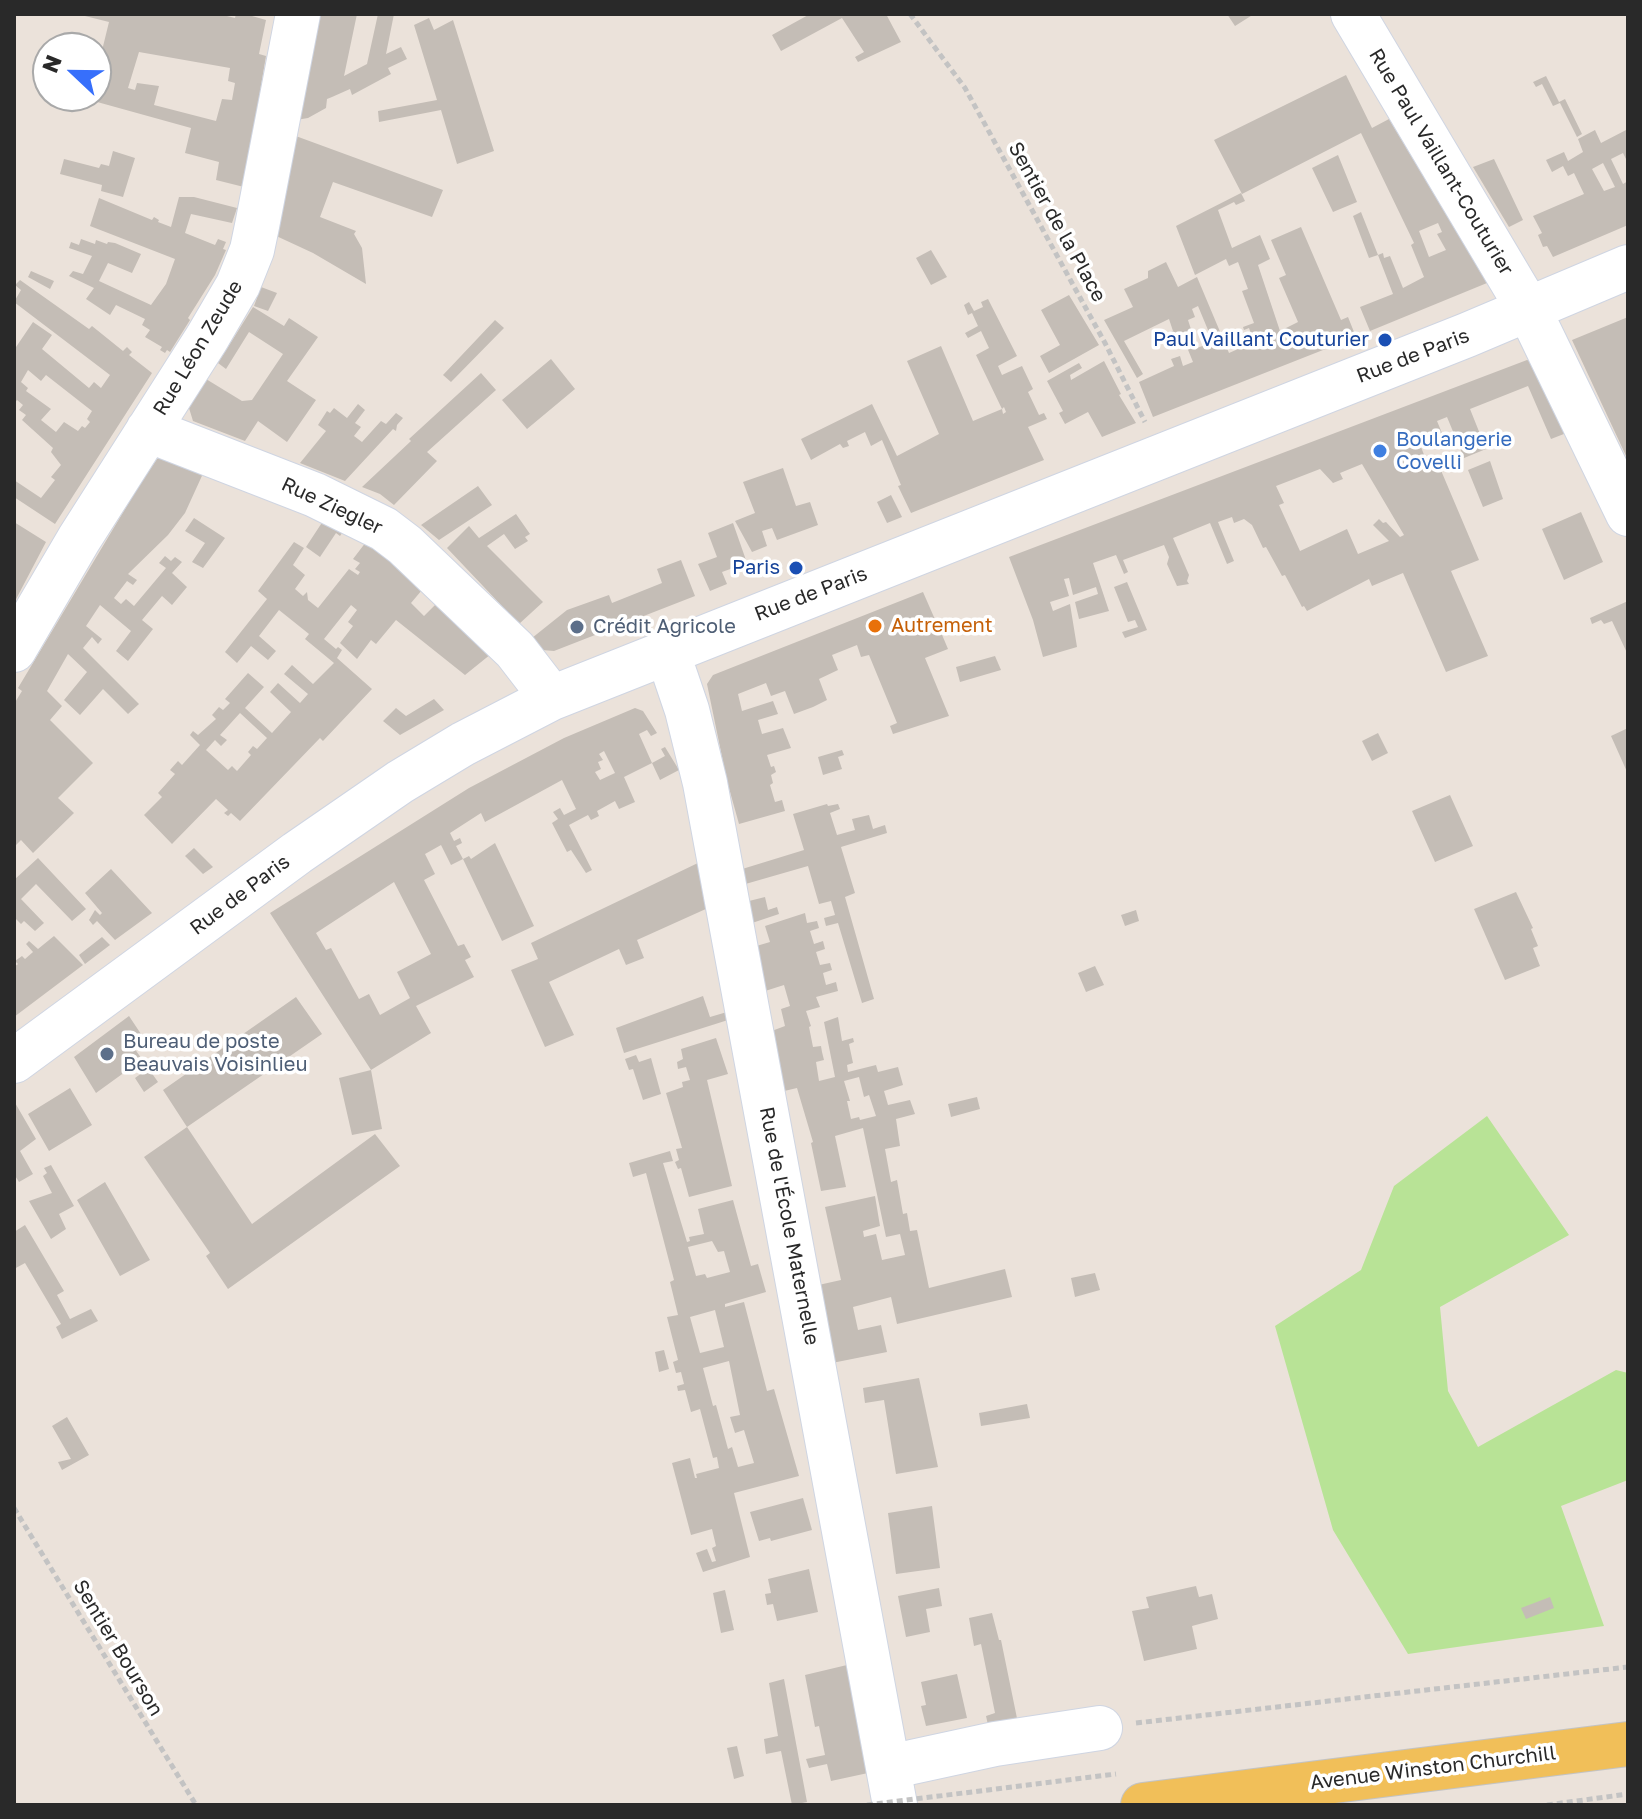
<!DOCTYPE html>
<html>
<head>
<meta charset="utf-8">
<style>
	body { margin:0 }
	#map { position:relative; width:1642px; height:1819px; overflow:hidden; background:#ebe2da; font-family:"Golos Text",sans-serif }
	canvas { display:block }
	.frame { position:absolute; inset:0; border:16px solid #292929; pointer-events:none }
	.north { position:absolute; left:32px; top:32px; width:80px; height:80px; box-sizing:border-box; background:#fff; border:2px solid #a9a9a9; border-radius:50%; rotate:292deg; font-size:22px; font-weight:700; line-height:32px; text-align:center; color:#292929 }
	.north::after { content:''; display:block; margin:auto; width:28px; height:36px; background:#376ffb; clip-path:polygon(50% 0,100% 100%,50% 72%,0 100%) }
</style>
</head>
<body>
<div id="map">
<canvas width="1642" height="1819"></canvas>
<div class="frame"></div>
<div class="north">N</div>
</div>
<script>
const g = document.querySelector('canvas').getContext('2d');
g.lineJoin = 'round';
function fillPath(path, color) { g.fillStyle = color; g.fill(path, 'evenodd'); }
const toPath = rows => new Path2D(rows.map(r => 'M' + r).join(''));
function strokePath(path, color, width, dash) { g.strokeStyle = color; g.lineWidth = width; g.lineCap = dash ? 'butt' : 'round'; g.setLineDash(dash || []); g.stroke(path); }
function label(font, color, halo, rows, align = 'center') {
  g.font = font + ' "Golos Text",sans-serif'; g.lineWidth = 7; g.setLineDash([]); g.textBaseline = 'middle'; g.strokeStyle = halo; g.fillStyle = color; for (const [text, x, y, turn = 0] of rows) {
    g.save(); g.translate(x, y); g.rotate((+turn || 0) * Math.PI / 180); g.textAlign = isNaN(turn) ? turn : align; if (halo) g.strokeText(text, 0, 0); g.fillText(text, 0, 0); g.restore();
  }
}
fillPath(toPath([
	[1487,1116,1569,1235,1440,1307,1448,1391,1478,1447,1616,1370,1628,1373,1628,1480,1561,1506,1604,1626,1408,1654,1333,1530,1275,1326,1361,1270,1394,1186]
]), '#b8e396');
fillPath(toPath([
	[77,14,219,14,235,18,236,14,245,14,266,20,259,54,266,56,244,187,216,180,219,162,185,153,191,128,90,100,91,96,96,96,96,75,109,22],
	[139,52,230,68,228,81,235,83,232,100,222,99,216,121,154,105,159,86,137,83,135,90,128,88],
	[318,14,357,14,344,76,367,64,378,14,394,14,386,54,401,47,407,59,388,68,391,74,352,95,350,89,332,97,327,99,326,108,308,118,296,120],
	[810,14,886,14,901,42,858,62,855,57,864,52,842,18,781,51,772,35],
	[1227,14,1254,14,1235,26],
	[429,18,434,30,453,20,494,151,457,164,441,110,379,122,378,111,437,100,414,25],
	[1346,75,1372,128,1389,119,1487,283,1370,331,1360,307,1393,294,1378,255,1369,258,1353,216,1361,212,1378,255,1383,253,1384,258,1390,256,1403,288,1424,277,1411,245,1414,243,1361,133,1242,194,1214,140],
	[1438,223,1442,232,1437,234,1446,250,1429,257,1419,231],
	[1546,76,1559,102,1565,99,1582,134,1577,137,1560,103,1553,106,1542,84,1536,87,1533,82],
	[1628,129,1628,163,1623,153,1611,159,1623,184,1628,181,1628,225,1553,257,1547,246,1543,247,1538,235,1542,233,1533,216,1584,194,1574,173,1568,176,1563,166,1552,172,1546,160,1564,152,1568,161,1583,152,1578,139,1595,130,1601,143],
	[1603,163,1615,187,1604,191,1592,169],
	[293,135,443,190,432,217,333,182,320,217,356,231,354,234,362,248,366,284,313,253,272,234],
	[113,151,135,158,123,197,101,191,102,185,60,174,64,159,99,168,101,164,109,166],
	[1338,155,1357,202,1333,212,1312,168],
	[1494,159,1523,220,1509,227,1473,167],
	[1241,193,1245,201,1236,205,1234,202,1218,210,1232,248,1260,235,1270,259,1258,265,1280,331,1298,322,1279,278,1286,275,1271,240,1301,227,1341,320,1348,317,1356,337,1153,417,1139,382,1174,366,1171,359,1180,356,1183,366,1193,362,1182,335,1169,340,1167,333,1173,331,1169,319,1124,341,1143,374,1137,378,1104,320,1133,307,1124,289,1148,278,1148,271,1166,262,1178,287,1197,277,1229,353,1254,342,1249,328,1244,330,1243,327,1254,323,1242,291,1248,289,1238,262,1229,266,1226,259,1195,275,1176,226],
	[1198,306,1213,342,1197,348,1188,320,1195,317,1192,309],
	[179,197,194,197,237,208,232,223,191,214,185,233,215,245,218,239,226,242,223,249,226,250,215,275,188,318,190,320,170,352,167,350,165,353,160,350,162,347,145,337,150,330,142,325,145,319,116,305,110,315,86,299,94,288,69,276,73,271,83,274,92,256,69,248,71,242,79,245,81,239,95,244,96,240,107,244,108,242,115,243,141,254,132,273,108,263,99,281,151,305,166,284,175,259,90,226,99,198,152,220,154,217,159,220,158,222,171,227],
	[931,250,947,277,931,285,916,258],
	[31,271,54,281,50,289,28,277],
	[20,280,89,329,92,326,123,351,127,347,132,352,129,355,152,373,55,524,14,497,14,480,41,498,55,480,51,477,61,465,51,452,53,448,22,420,26,415,19,410,23,405,17,400,14,404,14,350,33,322,52,335,42,349,89,388,94,382,101,388,110,375,14,302,21,290,15,285],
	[28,370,41,381,46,375,92,411,87,419,90,422,85,428,82,426,78,431,64,422,56,432,41,420,51,409,26,391,28,388,21,382],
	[261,287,277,293,268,311,254,306],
	[1069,295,1099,345,1049,373,1040,356,1060,345,1041,310],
	[988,299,1017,356,998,366,1002,375,1022,366,1033,389,1028,392,1039,415,1044,413,1047,419,1028,427,1044,460,911,513,898,486,901,485,882,440,871,446,865,432,847,441,849,446,843,448,840,444,811,460,801,439,872,404,897,456,939,434,907,361,941,346,973,421,1002,409,1003,414,1006,412,1004,407,1002,409,976,355,989,348,981,331,968,338,965,333,978,326,972,313,968,315,964,305,969,302,974,311,983,307,981,302],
	[253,307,284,326,289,318,318,337,287,381,316,400,287,442,258,421,245,441,193,421,189,408,206,379,242,401,252,400,283,354,249,332,226,369,218,363],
	[1628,317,1628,460,1572,340],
	[495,320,504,328,451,382,443,375],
	[551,359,575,389,527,429,502,400],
	[1527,360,1538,364,1569,432,1551,439,1528,386,1470,409,1486,449,1464,458,1447,417,1437,421,1444,438,1421,447,1428,465,1437,461,1479,560,1451,571,1488,656,1446,672,1403,573,1372,586,1369,579,1307,611,1304,606,1302,607,1285,575,1282,576,1266,547,1263,548,1252,525,1244,519,1234,523,1232,517,1218,522,1234,561,1227,564,1210,523,1173,538,1189,575,1187,581,1189,584,1177,586,1167,564,1169,557,1164,545,1123,560,1128,572,1124,574,1116,555,1093,563,1109,611,1079,619,1075,602,1098,594,1096,587,1073,595,1069,578,1064,579,1069,596,1050,602,1053,611,1070,604,1077,647,1043,657,1033,620,1009,557],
	[1362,464,1404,535,1400,537,1386,522,1383,523,1379,519,1373,525,1389,541,1358,554,1347,529,1300,551,1279,505,1284,503,1276,486,1320,469,1333,483,1343,479,1340,473],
	[1104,361,1121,394,1119,395,1136,423,1102,437,1088,412,1065,424,1059,413,1063,411,1047,381,1079,363,1082,368,1070,375,1071,380],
	[481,373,496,390,427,452,437,461,394,505,380,494,362,487,411,441,409,439],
	[358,404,365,410,355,423,361,427,354,436,362,442,381,421,386,424,396,413,403,418,397,425,396,431,393,429,345,481,300,463,326,431,318,425,327,411,330,413,334,408,347,418],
	[167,454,206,467,185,513,168,535,128,574,137,580,133,585,127,581,114,598,121,604,126,599,134,606,166,568,159,563,165,556,171,561,175,557,182,562,172,573,187,587,172,605,162,596,142,620,153,629,128,661,116,651,131,631,100,605,86,626,102,639,98,644,92,637,83,648,139,704,128,714,103,689,80,715,64,700,87,672,68,654,47,691,62,706,50,720,93,763,58,798,74,813,33,853,21,840,14,847,14,704,22,691,18,688,140,484,157,459],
	[1490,461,1503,499,1483,507,1468,470],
	[783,468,796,506,810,502,818,525,777,540,772,528,762,531,767,546,752,552,735,521,755,513,743,482],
	[478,486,492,505,439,540,421,525],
	[891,495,902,517,887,523,877,502],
	[1581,512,1603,562,1564,580,1542,529],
	[516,514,530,534,525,537,528,541,515,549,504,534,487,546,543,602,519,624,447,548,469,526,479,538],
	[194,518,225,538,203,568,192,562,205,543,185,531],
	[325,518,345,529,340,536,336,533,320,557,306,547],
	[14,522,46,542,14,603],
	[733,523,747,563,722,572,727,584,710,591,698,564,717,557,708,533],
	[294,542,304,548,293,565,305,575,295,589,303,596,307,592,308,600,318,608,349,569,358,575,360,572,355,569,360,563,353,559,366,542,377,548,422,590,411,603,424,616,437,603,491,654,465,675,396,620,376,644,371,640,357,659,340,643,353,626,348,622,357,610,351,605,324,639,336,649,338,647,342,650,337,658,372,689,323,741,320,738,240,821,231,813,228,816,224,813,228,810,216,799,172,844,144,815,162,797,158,793,175,774,170,770,178,761,182,765,200,745,190,735,193,731,198,735,216,719,212,715,219,707,223,710,230,703,225,699,248,673,264,687,245,708,272,733,291,712,270,692,278,683,300,703,308,694,284,674,292,665,313,684,334,663,305,639,309,634,279,610,259,636,276,651,268,660,251,646,237,663,225,652,267,599,258,591],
	[240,713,267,738,257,749,253,746,248,752,251,755,237,771,232,766,228,770,206,750,215,740,221,746,227,740,220,735],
	[681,560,695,596,554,651,542,650,532,638,567,610,609,595,612,603,662,583,657,569],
	[1127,582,1147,630,1125,638,1122,632,1138,627,1135,620,1128,622,1114,587],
	[923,592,937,624,942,622,944,628,940,630,948,649,925,658,949,716,893,734,890,726,897,723,869,655,861,657,857,645,832,655,838,670,819,679,827,700,813,707,794,714,785,691,771,696,766,683,738,694,742,711,773,701,778,714,758,720,762,734,783,728,791,748,767,755,771,767,774,766,776,772,771,775,773,783,770,785,775,802,782,800,785,811,739,824,727,781,707,684,713,675],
	[1628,601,1628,655,1612,621,1604,624,1601,620,1592,624,1590,618],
	[995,656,1001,670,960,682,956,667],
	[434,699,444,710,400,735,383,721,396,708,406,716],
	[635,708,643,711,657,733,651,736,647,730,639,734,652,763,665,756,661,749,665,747,679,770,660,780,652,763,624,777,635,802,619,809,615,801,597,811,599,816,591,820,588,815,569,825,592,870,586,873,571,850,567,852,552,823,558,819,553,812,560,808,564,815,576,809,562,780,485,822,481,813,450,833,454,841,460,838,462,843,456,846,463,859,451,865,441,845,425,854,435,874,424,880,458,946,464,944,471,957,465,960,474,977,416,1006,431,1033,371,1070,270,913,469,788,564,738],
	[604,751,615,773,600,780,595,772,601,769,598,762,603,760,599,754],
	[394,882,431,954,397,972,410,998,380,1015,369,994,359,999,331,948,326,950,316,933],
	[1628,728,1628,774,1611,736],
	[1378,733,1388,753,1372,761,1362,741],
	[842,750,844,755,838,757,842,769,823,775,818,757],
	[1450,795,1473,846,1435,862,1412,811],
	[827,804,828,806,838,804,840,809,830,813,837,835,855,830,852,819,869,815,873,829,885,825,887,833,841,847,855,893,845,897,874,999,862,1003,838,923,826,926,824,918,835,915,831,901,819,904,808,866,742,885,739,870,804,850,793,814],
	[495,843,534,926,502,941,463,859,469,856,471,859],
	[194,848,213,867,203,874,185,856],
	[38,858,86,909,72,921,36,884,21,899,44,923,35,931,24,921,21,924,14,917,14,880],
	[700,862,708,908,637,940,644,958,626,965,619,949,549,982,574,1035,545,1047,511,970,538,959,531,943],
	[111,869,152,913,115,940,97,921,93,925,89,920,95,910,100,915,102,913,85,893],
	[1516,892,1533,928,1531,929,1538,946,1533,948,1540,966,1505,980,1474,909],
	[765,897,768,910,777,907,779,914,749,924,745,902],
	[1136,910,1139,921,1125,926,1121,915],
	[805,913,807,923,817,921,819,928,810,931,814,944,823,941,825,949,816,952,820,965,830,963,832,970,823,973,826,985,836,982,838,991,816,997,820,1007,806,1011,811,1026,809,1027,813,1047,821,1046,822,1052,824,1060,816,1062,819,1081,835,1077,824,1022,838,1017,842,1041,853,1038,854,1042,849,1044,853,1063,847,1065,848,1072,876,1065,878,1072,898,1067,903,1085,884,1091,888,1105,910,1100,915,1114,896,1119,900,1146,885,1149,891,1182,897,1180,903,1214,907,1213,910,1231,917,1230,929,1288,1005,1269,1012,1297,897,1324,891,1297,853,1307,858,1330,881,1325,887,1352,832,1363,814,1286,841,1280,825,1207,875,1196,880,1226,863,1231,864,1237,876,1234,882,1260,905,1255,900,1234,886,1237,863,1128,835,1136,846,1187,821,1191,811,1143,813,1142,797,1088,780,1092,769,1032,785,1026,781,1009,790,1006,784,985,762,992,753,947,770,942,765,926],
	[859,1077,864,1097,869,1095,876,1116,860,1120,859,1117,851,1119,847,1101,850,1101,844,1081],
	[54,936,83,965,14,1017,14,967,18,964,15,961,22,956,25,959,33,952,26,944,29,941,38,949],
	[102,937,110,945,85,964,79,955],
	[1095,966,1104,985,1086,992,1078,973],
	[703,996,710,1017,727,1012,728,1020,624,1053,616,1028],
	[296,997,322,1034,187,1127,163,1090],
	[129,1016,143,1037,132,1045,158,1082,144,1092,135,1078,142,1073,136,1064,96,1093,74,1057],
	[716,1038,728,1074,707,1080,732,1186,689,1197,681,1168,678,1169,675,1162,679,1160,676,1149,682,1148,666,1093,683,1087,682,1082,690,1080,686,1067,678,1069,677,1062,683,1059,681,1049],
	[636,1055,639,1062,651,1058,661,1094,643,1100,633,1069,629,1070,625,1059],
	[371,1070,382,1129,352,1135,339,1078],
	[70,1088,92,1125,49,1151,28,1114],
	[977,1097,980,1109,951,1117,948,1104],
	[14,1101,36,1139,20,1151,33,1174,19,1182,14,1174],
	[187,1127,252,1224,375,1134,400,1166,228,1289,206,1256,210,1253,144,1157],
	[670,1151,673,1161,663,1163,687,1242,690,1241,689,1237,704,1234,698,1209,733,1200,751,1266,758,1264,766,1292,725,1304,725,1307,744,1302,767,1391,774,1389,799,1476,734,1493,750,1557,703,1572,696,1553,707,1549,712,1562,716,1561,712,1548,716,1546,712,1529,691,1535,672,1463,690,1458,695,1478,697,1478,696,1474,719,1468,717,1457,713,1458,700,1409,691,1412,685,1390,678,1391,677,1386,684,1384,681,1372,676,1373,673,1362,678,1360,667,1317,678,1315,670,1282,674,1280,646,1173,633,1177,629,1163],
	[712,1241,718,1252,724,1251,730,1272,707,1278,705,1274,696,1276,688,1247],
	[715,1310,724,1347,700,1353,690,1317],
	[729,1361,740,1415,730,1417,735,1433,744,1430,754,1463,738,1467,732,1447,728,1449,716,1405,713,1406,703,1368],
	[51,1165,74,1206,59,1214,66,1229,51,1239,29,1201,52,1193,43,1176,47,1173,44,1168],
	[105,1182,150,1260,120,1276,77,1200],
	[25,1225,64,1291,57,1295,70,1319,91,1309,98,1321,62,1339,56,1327,61,1324,25,1263,14,1269,14,1232],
	[1095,1273,1100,1290,1075,1297,1071,1278],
	[664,1350,669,1369,659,1372,655,1352],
	[919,1378,938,1467,896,1474,884,1400,865,1403,863,1388],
	[1027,1404,1030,1418,981,1426,979,1413],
	[67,1417,89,1455,62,1470,58,1462,71,1459,52,1426],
	[803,1498,812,1530,771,1541,770,1538,759,1541,750,1512],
	[932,1506,940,1568,896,1574,888,1513],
	[809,1569,818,1612,777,1621,773,1604,767,1605,765,1594,771,1593,768,1579],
	[1196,1586,1199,1597,1212,1594,1218,1619,1192,1626,1197,1649,1144,1661,1132,1611,1149,1608,1146,1597],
	[939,1588,942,1606,926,1609,930,1632,906,1637,898,1596],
	[725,1590,734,1630,721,1633,713,1593],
	[1550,1597,1554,1608,1526,1619,1521,1608],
	[992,1613,999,1640,1001,1640,1019,1728,990,1734,986,1716,995,1713,981,1644,974,1646,969,1618],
	[847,1665,868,1773,831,1781,827,1764,809,1768,806,1759,825,1755,819,1726,815,1727,805,1675],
	[957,1674,967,1718,926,1726,921,1706,926,1705,921,1682],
	[784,1679,807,1802,792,1805,781,1751,766,1754,764,1739,778,1736,769,1683],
	[737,1746,744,1776,734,1779,727,1748]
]), '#c4bdb6');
const minor = toPath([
	[1353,14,1529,310,1628,514],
	[148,430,315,495,384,529,405,545,515,650,552,698],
	[14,650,79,539,207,338,238,285,252,250,257,226,298,14],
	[667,651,687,710,705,783,895,1805],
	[14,1061,297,853,400,782,463,744,552,698,1467,335,1628,267],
	[889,1767,995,1744,1100,1728]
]);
const major = toPath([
	[1143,1805,1628,1744]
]);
strokePath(minor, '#cfd5e2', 46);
strokePath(major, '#c3c3c3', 46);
strokePath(toPath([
	[910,14,965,88,1105,343,1145,422],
	[14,1508,196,1805],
	[1136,1723,1628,1667],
	[1547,1805,1628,1794]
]), '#c3c3c3', 5, [6, 4]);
strokePath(minor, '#fff', 44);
strokePath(major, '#f1bf59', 44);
strokePath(toPath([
	[867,1805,1116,1774]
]), '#c3c3c3', 5, [6, 4]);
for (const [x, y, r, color] of [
	[1385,340,8,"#1a4fb4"],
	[1380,451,8,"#3f7fe0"],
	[796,568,8,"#1a4fb4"],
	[875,626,8,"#e8710a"],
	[577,627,8,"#5c6f8a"],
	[107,1054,8,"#5c6f8a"]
]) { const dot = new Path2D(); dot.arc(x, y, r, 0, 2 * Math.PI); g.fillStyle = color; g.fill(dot); strokePath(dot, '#fff', 3); }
label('20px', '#292929', '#fff', [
	["Rue Paul Vaillant-Couturier",1441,162,59],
	["Sentier de la Place",1057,222,61],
	["Rue Léon Zeude",198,348,-59],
	["Rue de Paris",1413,356,-21],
	["Rue Ziegler",332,506,25],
	["Rue de Paris",811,594,-21],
	["Rue de Paris",240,895,-37],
	["Rue de l'École Maternelle",789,1226,79],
	["Sentier Bourson",118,1648,59],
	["Avenue Winston Churchill",1433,1768,-7]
]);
label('20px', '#164399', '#fff', [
	["Paul Vaillant Couturier",1369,340],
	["Paris",780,568]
], 'right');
label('20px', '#366cbe', '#fff', [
	["Boulangerie",1396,440],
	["Covelli",1396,463]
], 'left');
label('20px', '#c56008', '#fff', [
	["Autrement",891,626]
], 'left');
label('20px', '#4e5e75', '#fff', [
	["Crédit Agricole",593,627],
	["Bureau de poste",123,1042],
	["Beauvais Voisinlieu",123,1065]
], 'left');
</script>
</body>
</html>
